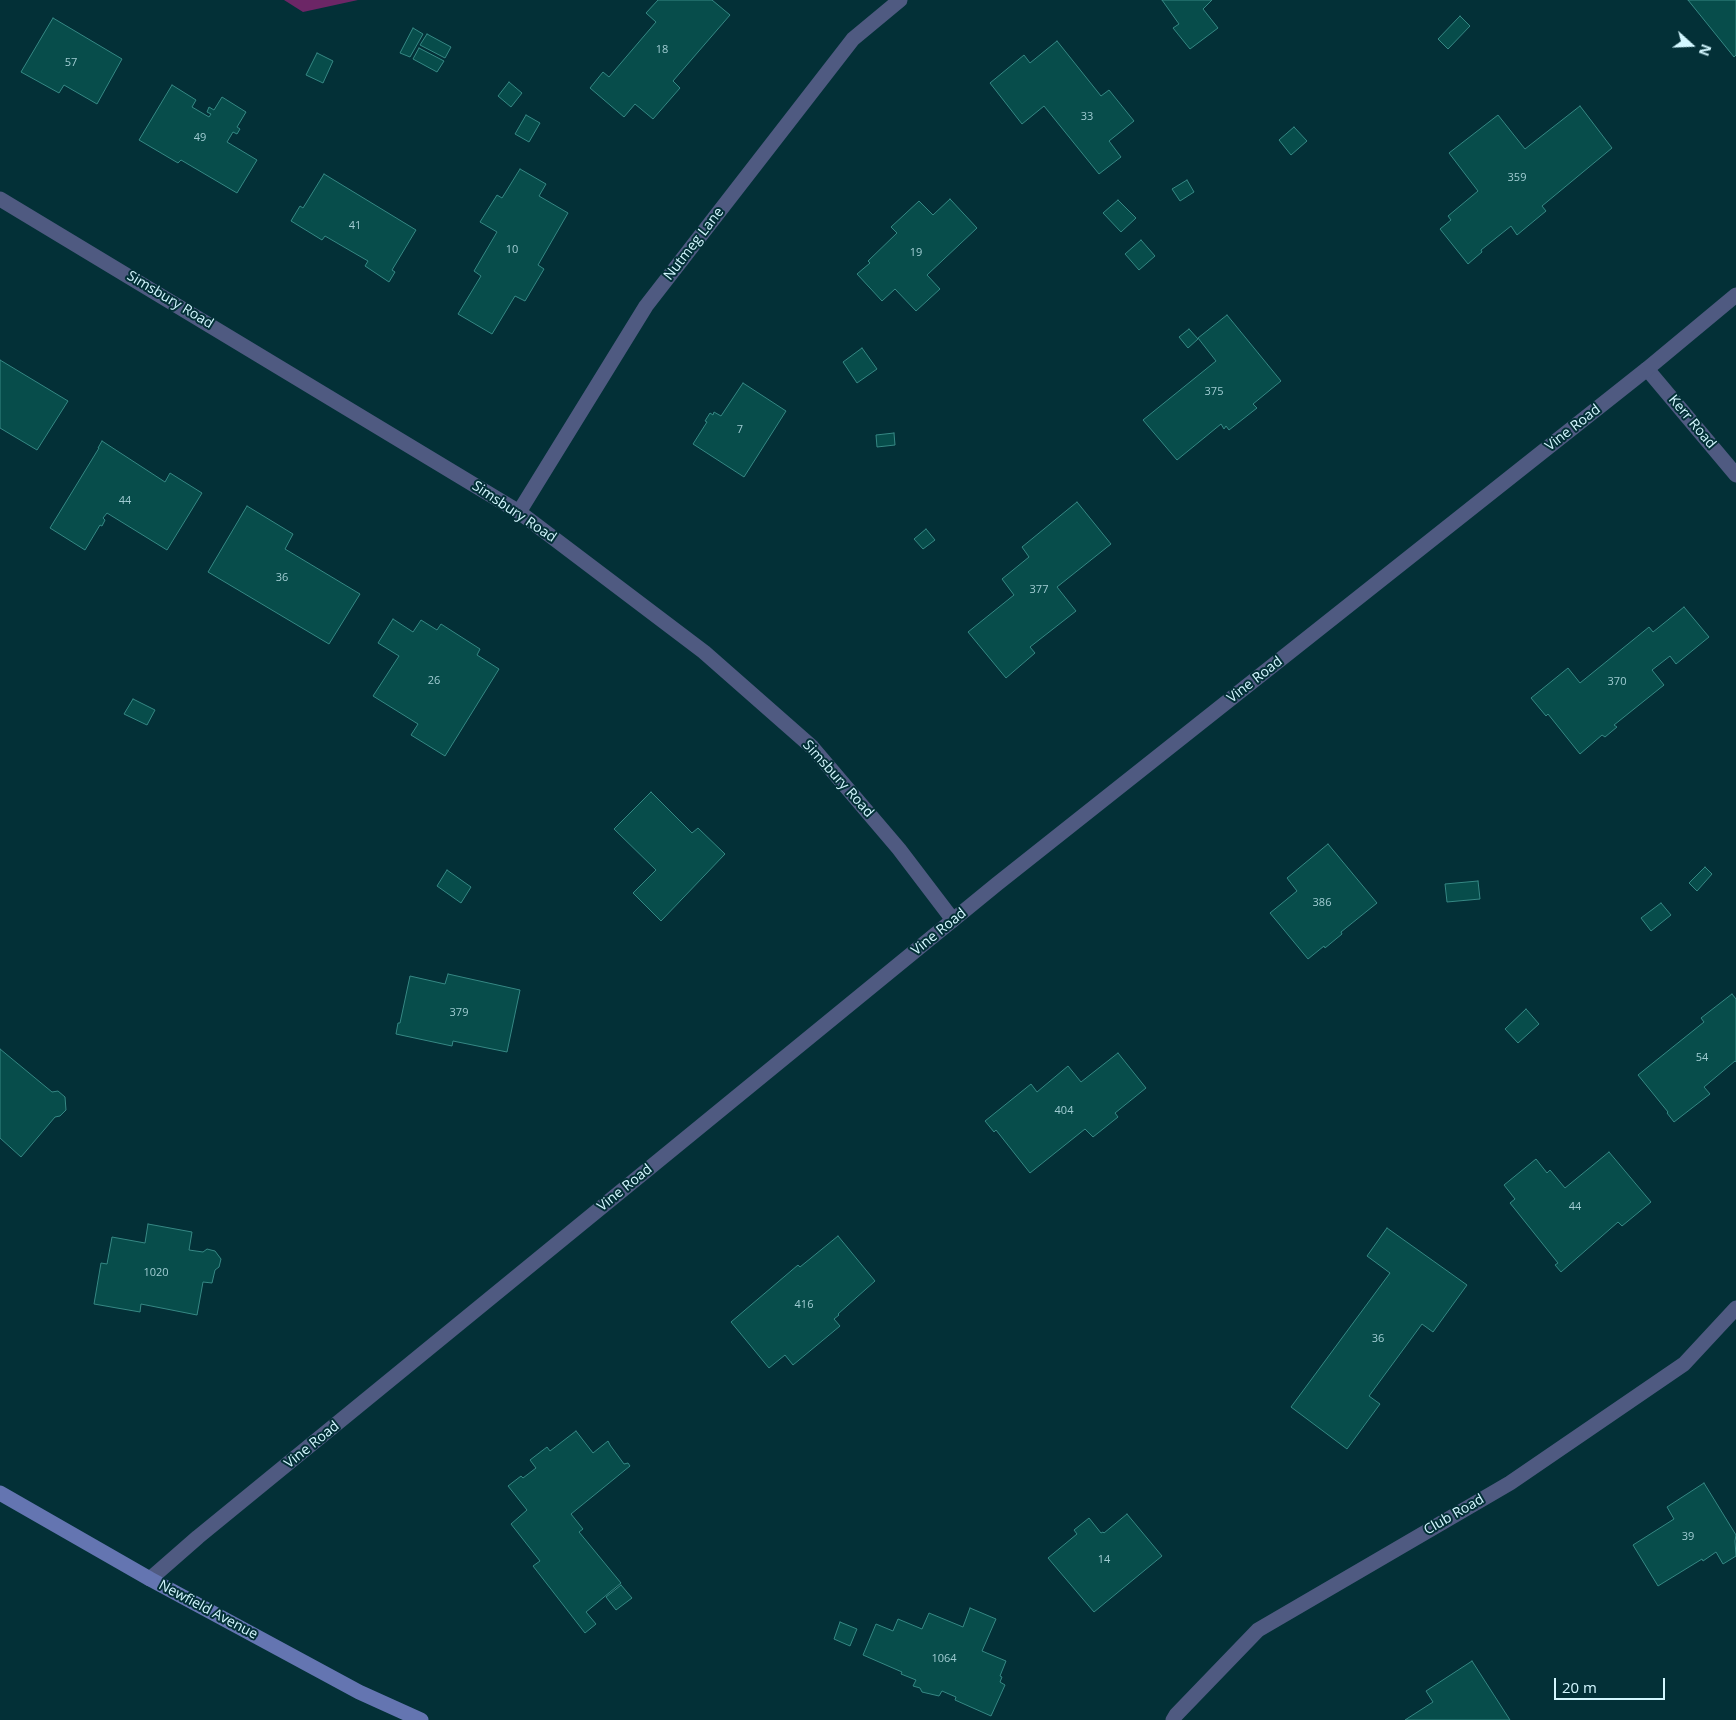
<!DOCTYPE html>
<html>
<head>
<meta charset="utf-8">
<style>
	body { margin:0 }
	#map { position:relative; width:1736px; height:1720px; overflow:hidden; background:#033037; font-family:"Open Sans",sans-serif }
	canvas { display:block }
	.north { position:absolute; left:1666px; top:20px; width:50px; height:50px; -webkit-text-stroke:4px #033037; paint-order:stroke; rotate:110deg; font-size:14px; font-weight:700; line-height:20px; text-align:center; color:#d3f7ff }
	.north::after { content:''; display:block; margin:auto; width:18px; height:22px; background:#d3f7ff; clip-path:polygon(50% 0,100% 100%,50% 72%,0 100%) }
	.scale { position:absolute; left:1554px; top:1678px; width:111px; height:22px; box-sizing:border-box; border:2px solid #d3f7ff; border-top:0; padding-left:6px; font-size:15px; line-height:18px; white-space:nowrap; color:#d3f7ff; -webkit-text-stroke:4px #033037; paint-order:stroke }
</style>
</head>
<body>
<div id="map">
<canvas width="1736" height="1720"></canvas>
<div class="north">N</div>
<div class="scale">20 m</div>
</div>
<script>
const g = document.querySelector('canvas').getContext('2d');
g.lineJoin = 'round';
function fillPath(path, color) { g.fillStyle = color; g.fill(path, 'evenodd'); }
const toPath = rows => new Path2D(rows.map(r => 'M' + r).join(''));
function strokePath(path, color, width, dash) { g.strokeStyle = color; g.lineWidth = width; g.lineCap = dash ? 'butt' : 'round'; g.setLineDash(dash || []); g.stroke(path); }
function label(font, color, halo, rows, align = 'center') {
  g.font = font + ' "Open Sans",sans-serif'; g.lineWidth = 4; g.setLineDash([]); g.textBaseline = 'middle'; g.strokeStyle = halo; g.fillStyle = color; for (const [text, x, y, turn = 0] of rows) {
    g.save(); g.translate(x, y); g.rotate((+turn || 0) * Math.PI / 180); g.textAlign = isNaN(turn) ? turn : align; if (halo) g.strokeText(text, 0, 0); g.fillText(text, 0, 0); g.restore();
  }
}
fillPath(toPath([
	[284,0,358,0,303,12]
]), '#6c2666');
const building = toPath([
	[658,0,712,0,730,15,673,81,680,88,653,119,635,104,624,117,590,88,603,72,609,77,656,22,646,13,658,0],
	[1162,0,1212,0,1203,9,1218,28,1190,49,1173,28,1179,24,1162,0],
	[1688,0,1736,0,1736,55,1734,57,1688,0],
	[1460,16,1470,26,1448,49,1438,39,1460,16],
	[53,18,122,59,97,104,64,85,59,93,21,72,53,18],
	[413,28,423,34,410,57,400,53,413,28],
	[427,34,451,47,445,58,420,45,427,34],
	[1057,41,1101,96,1109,90,1134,121,1109,141,1121,157,1099,174,1044,106,1022,124,990,83,1024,55,1030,63,1057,41],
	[419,48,444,61,437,72,413,59,419,48],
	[317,53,333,61,323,83,306,75,317,53],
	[509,82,522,93,511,107,498,96,509,82],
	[172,85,196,100,192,107,209,117,211,114,207,112,209,107,214,110,222,97,246,112,237,127,240,129,237,134,233,132,227,142,257,160,237,193,181,160,178,163,139,140,172,85],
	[1580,106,1612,148,1542,206,1546,211,1517,235,1511,226,1481,250,1482,252,1468,264,1440,229,1451,220,1448,216,1478,191,1449,153,1498,115,1525,149,1580,106],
	[526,115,540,123,529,142,515,134,526,115],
	[1294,127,1307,141,1291,155,1279,140,1294,127],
	[520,169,546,184,539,196,568,213,538,265,544,269,525,301,515,296,492,334,458,314,481,276,474,271,497,232,480,222,497,195,502,198,520,169],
	[324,174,416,230,392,270,395,272,389,282,365,266,368,261,325,236,322,240,291,221,300,206,303,208,324,174],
	[1187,180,1194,192,1180,201,1172,189,1187,180],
	[950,199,977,228,927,275,940,289,916,311,895,289,882,301,857,274,870,263,868,261,897,233,891,227,919,201,933,215,950,199],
	[1118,200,1136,218,1121,232,1103,213,1118,200],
	[1141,240,1155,256,1139,270,1125,254,1141,240],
	[1227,315,1281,381,1253,404,1257,408,1229,430,1226,426,1224,429,1221,424,1177,460,1143,420,1216,361,1198,338,1227,315],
	[1189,329,1198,339,1188,348,1179,337,1189,329],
	[862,348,877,369,857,383,843,362,862,348],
	[0,360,68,401,37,450,0,428,0,360],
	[743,383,786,411,744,477,693,444,707,422,705,421,710,413,713,415,714,412,721,416,743,383],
	[894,433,895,445,877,447,876,435,894,433],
	[102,441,165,482,170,473,202,493,167,550,107,513,103,518,105,520,102,526,100,525,85,550,50,528,99,448,98,448,102,441],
	[1077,502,1111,544,1057,587,1076,611,1030,647,1035,653,1006,678,968,632,1014,595,1002,579,1029,557,1022,547,1077,502],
	[247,506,293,534,285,549,360,594,329,644,208,572,247,506],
	[926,529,935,540,923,549,914,539,926,529],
	[1684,607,1709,637,1676,664,1670,656,1652,670,1664,685,1614,725,1617,727,1605,737,1602,735,1580,754,1548,714,1546,716,1531,698,1568,668,1580,683,1649,627,1653,632,1684,607],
	[393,619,413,632,421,620,437,630,441,624,480,649,477,655,499,669,445,756,411,735,418,724,373,696,399,656,378,643,393,619],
	[133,699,155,710,147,725,124,714,133,699],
	[651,792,692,833,698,828,725,854,661,921,633,893,656,870,614,829,651,792],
	[1328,844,1377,903,1341,932,1342,934,1325,948,1324,946,1308,959,1270,913,1297,891,1287,878,1328,844],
	[1705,867,1712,874,1697,891,1689,883,1705,867],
	[447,870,471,887,461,903,437,886,447,870],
	[1478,881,1480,899,1447,902,1445,884,1478,881],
	[1661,903,1671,915,1651,931,1641,918,1661,903],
	[448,974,520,990,507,1052,453,1041,452,1046,396,1034,398,1023,400,1023,410,976,445,984,448,974],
	[1732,994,1736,999,1736,1062,1735,1061,1704,1087,1710,1094,1674,1122,1667,1113,1668,1112,1638,1075,1704,1022,1701,1018,1732,994],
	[1526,1009,1539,1024,1518,1043,1505,1029,1526,1009],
	[0,1049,52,1092,58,1091,65,1097,66,1110,60,1116,55,1117,21,1157,0,1138,0,1049],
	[1118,1053,1146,1088,1115,1113,1118,1117,1093,1137,1085,1129,1030,1173,996,1130,994,1132,985,1121,1031,1084,1037,1092,1068,1066,1081,1082,1118,1053],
	[1609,1152,1651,1202,1622,1226,1618,1222,1561,1272,1555,1265,1558,1263,1510,1203,1515,1199,1504,1185,1536,1159,1547,1173,1550,1170,1565,1188,1609,1152],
	[148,1224,192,1232,189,1250,203,1252,207,1249,215,1251,221,1259,219,1267,215,1270,212,1283,203,1282,197,1315,141,1304,140,1312,94,1304,101,1263,107,1264,112,1237,145,1243,148,1224],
	[1387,1228,1467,1285,1433,1332,1422,1324,1369,1396,1380,1404,1347,1449,1291,1407,1390,1273,1367,1256,1387,1228],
	[838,1236,875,1281,838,1314,839,1315,834,1319,840,1326,793,1365,785,1355,769,1368,731,1322,798,1265,800,1267,838,1236],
	[576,1431,593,1453,608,1441,610,1445,624,1464,628,1463,630,1466,571,1514,583,1529,579,1532,621,1583,586,1612,596,1624,585,1633,533,1566,540,1561,511,1524,527,1510,508,1486,521,1476,523,1478,536,1468,530,1460,547,1447,550,1451,576,1431],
	[1704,1483,1736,1535,1735,1541,1736,1556,1723,1564,1716,1552,1703,1561,1702,1559,1658,1586,1633,1545,1674,1519,1667,1507,1704,1483],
	[1127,1514,1162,1556,1094,1612,1048,1558,1077,1534,1074,1530,1089,1518,1101,1533,1103,1532,1104,1533,1127,1514],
	[621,1585,632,1598,616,1610,606,1597,621,1585],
	[970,1608,996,1619,982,1651,1006,1661,1000,1676,1002,1677,1000,1682,1005,1685,991,1716,955,1700,956,1697,942,1691,939,1696,922,1692,920,1688,913,1686,916,1680,901,1674,902,1672,863,1655,876,1624,893,1631,898,1619,922,1629,929,1613,963,1627,970,1608],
	[840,1622,857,1629,850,1646,834,1639,840,1622],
	[1472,1661,1510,1720,1405,1720,1433,1702,1426,1691,1472,1661]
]);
fillPath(building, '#074d4b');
strokePath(building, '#368884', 1);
strokePath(toPath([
	[0,199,519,512,704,652,812,747,899,849,953,920],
	[1647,369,1736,475],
	[519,512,646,306,853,39,900,0],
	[1173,1720,1176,1715,1258,1630,1510,1483,1684,1364,1736,1308]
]), '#4f5a81', 15);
strokePath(toPath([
	[150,1579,198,1537,997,884,1647,369,1736,295]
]), '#4f5a81', 15);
strokePath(toPath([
	[0,1493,150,1579,359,1692,421,1720]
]), '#6475b1', 15);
label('11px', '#a0ccd2', null, [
	["18",662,50],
	["57",71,63],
	["33",1087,117],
	["49",200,138],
	["359",1517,178],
	["41",355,226],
	["10",512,250],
	["19",916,253],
	["375",1214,392],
	["7",740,430],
	["44",125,501],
	["36",282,578],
	["377",1039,590],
	["26",434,681],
	["370",1617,682],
	["386",1322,903],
	["379",459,1013],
	["54",1702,1058],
	["404",1064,1111],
	["44",1575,1207],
	["1020",156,1273],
	["416",804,1305],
	["36",1378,1339],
	["39",1688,1537],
	["14",1104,1560],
	["1064",944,1659]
]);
label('14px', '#d3f7ff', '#033037', [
	["Nutmeg Lane",694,244,-52],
	["Simsbury Road",170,300,31],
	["Kerr Road",1692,422,50],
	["Vine Road",1573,428,-38],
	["Simsbury Road",514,512,34],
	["Vine Road",1255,680,-38],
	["Simsbury Road",838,779,48],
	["Vine Road",939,932,-39],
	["Vine Road",625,1188,-39],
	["Vine Road",312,1445,-39],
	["Club Road",1454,1515,-30],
	["Newfield Avenue",208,1610,28]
]);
</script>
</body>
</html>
